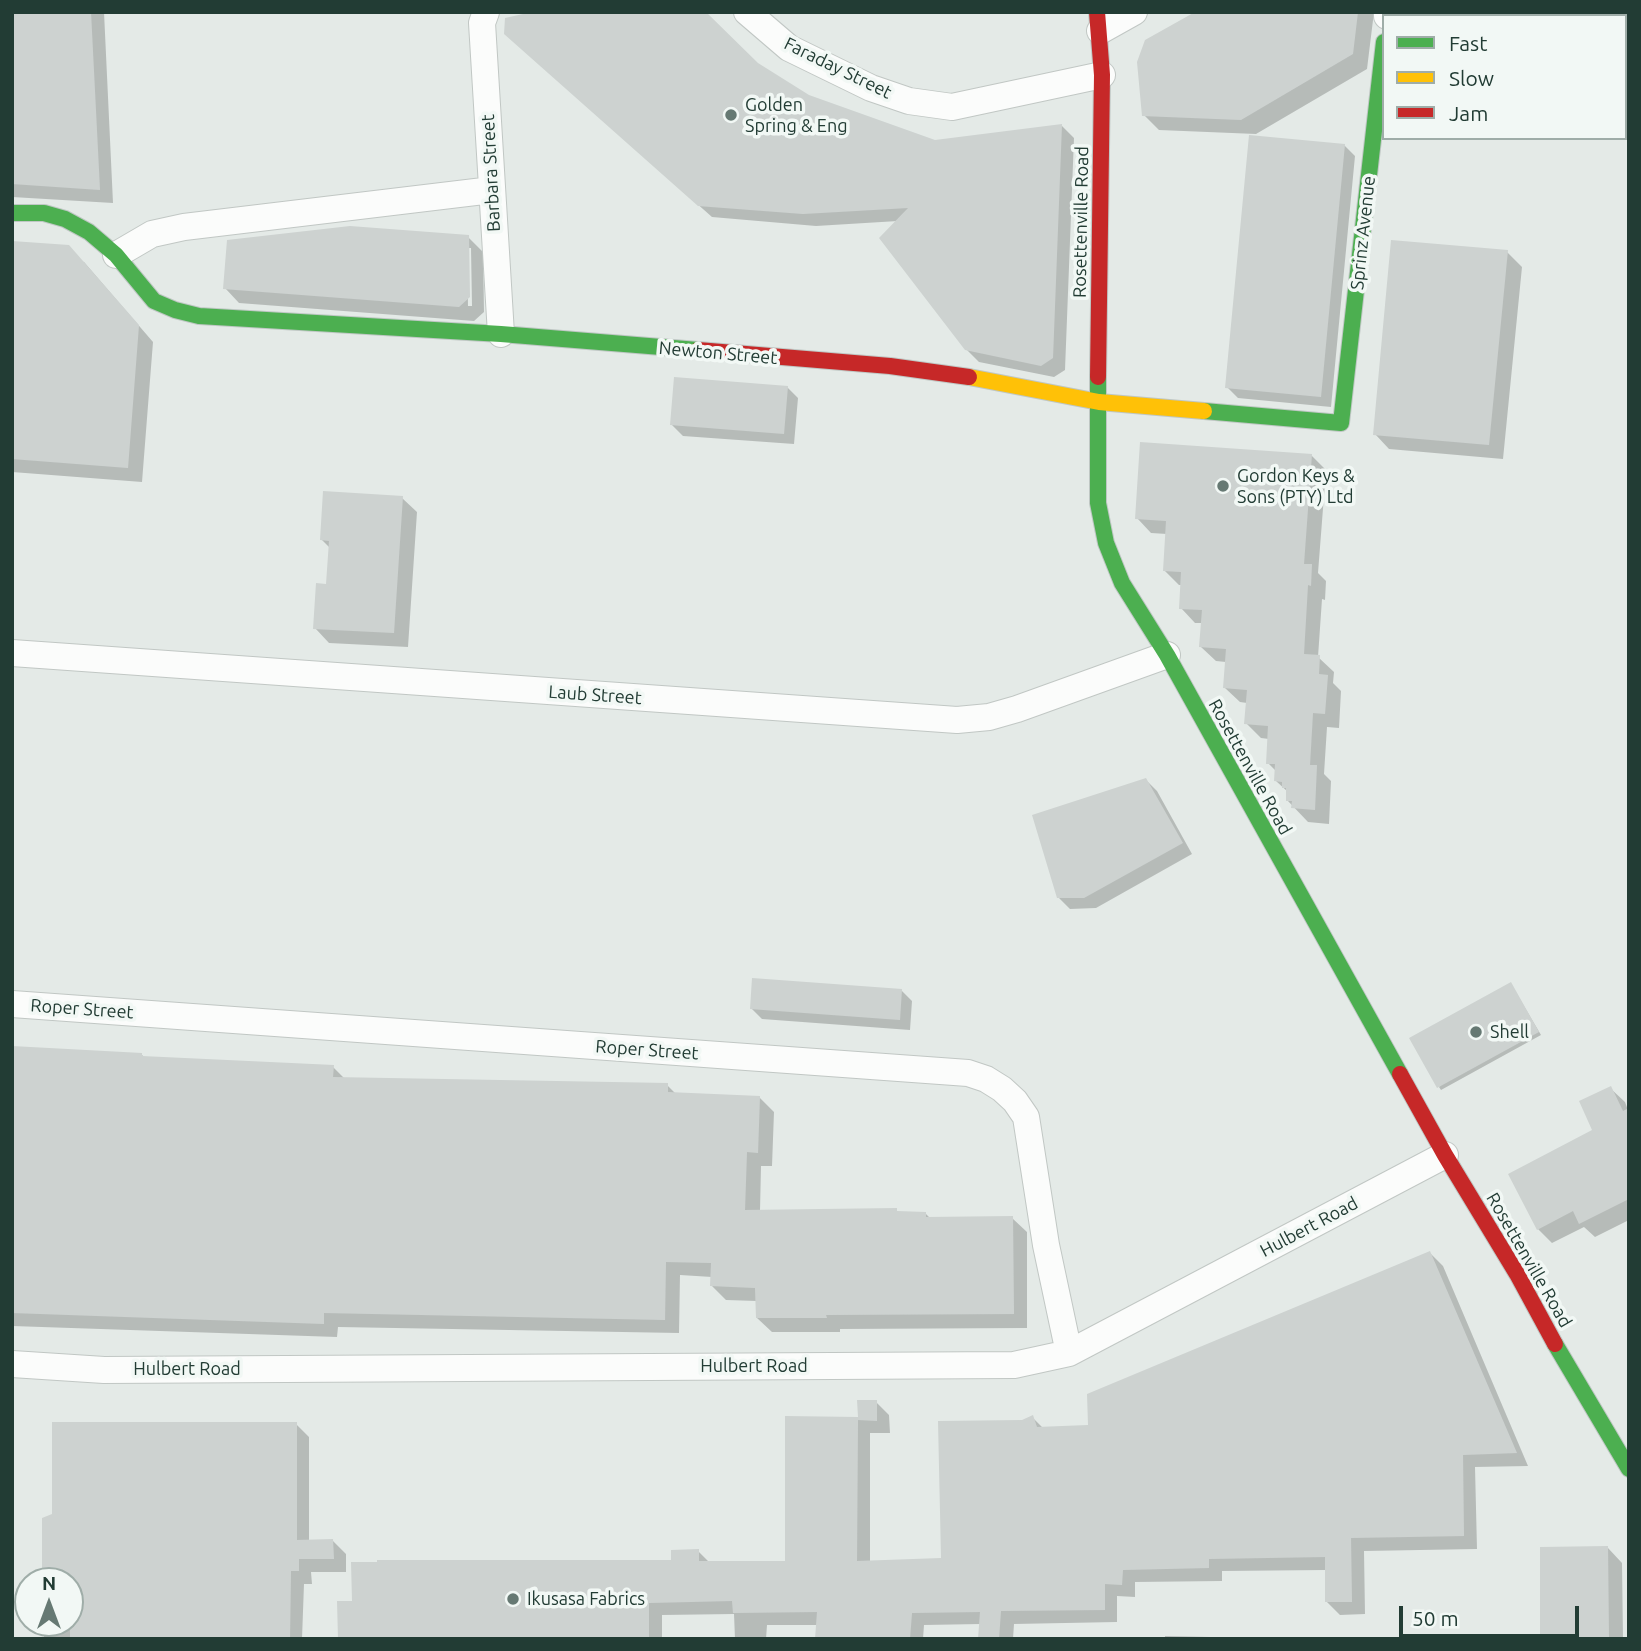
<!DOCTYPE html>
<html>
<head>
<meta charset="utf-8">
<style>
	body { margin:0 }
	#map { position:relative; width:1641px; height:1651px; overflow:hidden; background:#e4eae7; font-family:Ubuntu,sans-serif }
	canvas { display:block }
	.frame { position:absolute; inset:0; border:14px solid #223c34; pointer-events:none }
	.legend { position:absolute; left:1382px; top:14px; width:245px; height:126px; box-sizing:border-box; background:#f2f8f5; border:2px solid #9fada8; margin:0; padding:9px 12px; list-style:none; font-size:21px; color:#223c34 }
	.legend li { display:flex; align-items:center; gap:14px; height:35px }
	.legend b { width:35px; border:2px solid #9fada8 }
	.north { position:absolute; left:14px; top:1567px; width:70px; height:70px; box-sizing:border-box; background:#f2f8f5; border:2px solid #9fada8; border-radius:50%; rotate:0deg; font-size:19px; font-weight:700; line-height:28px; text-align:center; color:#223c34 }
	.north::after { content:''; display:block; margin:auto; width:24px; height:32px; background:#667973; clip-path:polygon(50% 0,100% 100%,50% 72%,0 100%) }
	.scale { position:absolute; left:1399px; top:1606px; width:180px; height:32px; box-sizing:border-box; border:4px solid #223c34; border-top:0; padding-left:9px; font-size:21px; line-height:24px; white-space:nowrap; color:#223c34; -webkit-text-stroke:5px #f2f8f5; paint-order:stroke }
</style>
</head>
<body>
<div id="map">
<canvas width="1641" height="1651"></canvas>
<div class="frame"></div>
<ul class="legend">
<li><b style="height:9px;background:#4caf50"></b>Fast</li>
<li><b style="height:9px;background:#ffc107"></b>Slow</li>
<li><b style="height:9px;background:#c62828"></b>Jam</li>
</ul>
<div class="north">N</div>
<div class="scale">50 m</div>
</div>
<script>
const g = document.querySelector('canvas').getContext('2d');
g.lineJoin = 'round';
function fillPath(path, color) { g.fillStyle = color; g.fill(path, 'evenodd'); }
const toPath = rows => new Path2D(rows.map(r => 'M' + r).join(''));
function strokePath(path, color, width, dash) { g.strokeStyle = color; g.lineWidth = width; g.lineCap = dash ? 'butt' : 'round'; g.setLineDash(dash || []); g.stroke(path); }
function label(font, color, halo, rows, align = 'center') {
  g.font = font + ' Ubuntu,sans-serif'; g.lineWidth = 7; g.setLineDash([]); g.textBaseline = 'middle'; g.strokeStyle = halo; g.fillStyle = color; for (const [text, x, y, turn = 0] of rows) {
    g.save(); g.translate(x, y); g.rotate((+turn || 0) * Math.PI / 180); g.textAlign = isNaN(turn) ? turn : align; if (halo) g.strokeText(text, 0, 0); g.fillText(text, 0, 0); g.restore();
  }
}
fillPath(toPath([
	[12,12,104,12,113,203,12,197],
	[1198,12,1374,12,1367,69,1256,134,1159,130,1144,115],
	[519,46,757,64,808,96,935,142,1062,126,1074,138,1065,370,1054,377,979,362,966,349,898,221,816,226,712,217],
	[1344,145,1355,156,1331,407,1238,398,1227,387],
	[468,237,483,252,484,312,474,321,239,303,225,288],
	[467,248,471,248,472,306,468,306],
	[12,243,84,262,153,342,142,482,12,472],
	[1507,252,1522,267,1503,459,1389,449,1375,434],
	[787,387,798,398,794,444,683,436,672,425],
	[1311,455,1326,470,1318,573,1326,581,1325,600,1322,599,1318,657,1334,672,1333,683,1341,691,1339,728,1327,727,1324,774,1331,781,1329,824,1308,822,1287,800,1288,792,1276,781,1277,772,1268,763,1269,739,1261,738,1246,723,1247,703,1240,702,1225,688,1226,662,1216,661,1201,647,1203,623,1195,623,1181,608,1182,585,1179,585,1164,570,1167,534,1151,533,1137,518],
	[402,498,417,512,408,647,329,643,315,628,328,586,330,548,322,540],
	[1146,780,1157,791,1192,854,1096,908,1070,909,1059,898],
	[1511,984,1541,1035,1441,1090,1439,1087],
	[901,990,912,1001,910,1030,762,1019,751,1008],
	[12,1048,142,1055,145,1058,333,1067,345,1079,667,1085,676,1094,759,1097,774,1112,772,1166,761,1166,760,1211,896,1210,899,1213,925,1213,931,1219,1012,1218,1027,1232,1027,1328,840,1329,840,1332,772,1332,757,1318,757,1301,726,1300,712,1286,712,1277,680,1275,679,1333,338,1327,337,1337,12,1326],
	[1610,1088,1625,1102,1628,1110,1629,1220,1595,1237,1584,1227,1552,1243,1538,1229,1595,1131],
	[1430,1253,1443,1266,1528,1466,1475,1467,1477,1549,1364,1551,1365,1614,1340,1615,1326,1601,1326,1570,1222,1571,1222,1581,1135,1582,1135,1597,1117,1596,1117,1622,1014,1624,1013,1639,980,1639,981,1624,924,1625,923,1639,817,1639,818,1625,767,1625,766,1639,735,1639,734,1614,662,1615,662,1639,340,1639,673,1562,698,1551,710,1563,787,1563,787,1418,859,1418,876,1402,889,1415,890,1433,870,1433,870,1562,943,1560,1022,1422,1032,1417,1043,1428,1089,1427],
	[296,1424,309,1437,309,1541,333,1541,346,1554,346,1572,311,1572,312,1584,304,1584,302,1639,44,1639,44,1623,70,1623,70,1581,44,1581],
	[1608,1548,1622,1563,1623,1639,1542,1639],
	[1165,1636,1256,1638,1256,1639,1165,1639]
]), '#0003');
fillPath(toPath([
	[12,12,91,12,100,190,12,184],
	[532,12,706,12,758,63,809,95,935,140,1062,124,1053,358,1041,366,965,350,879,238,908,208,803,214,698,206,504,34,505,18],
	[1195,12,1358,12,1353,54,1241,120,1142,116,1137,62,1145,40],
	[1249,135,1345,144,1321,397,1225,388],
	[350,226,469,235,470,297,459,307,223,289,227,240],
	[1391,240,1508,250,1489,445,1373,435],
	[12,241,69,245,139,325,128,468,12,459],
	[674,377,788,386,784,434,670,425],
	[1140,442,1312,454,1304,564,1312,564,1311,586,1308,585,1304,654,1320,655,1319,674,1328,675,1325,714,1313,713,1310,765,1317,765,1315,810,1291,808,1292,801,1286,801,1286,788,1282,788,1282,782,1274,781,1275,764,1266,764,1268,726,1244,724,1247,690,1223,688,1226,649,1199,647,1202,610,1179,609,1181,572,1163,571,1166,521,1135,519],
	[323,491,403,496,394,633,313,629,316,583,326,584,329,541,320,540],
	[1146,778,1183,843,1084,898,1057,898,1032,815],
	[752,978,902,989,900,1020,750,1009],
	[1511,982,1539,1032,1437,1088,1409,1038],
	[12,1046,142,1053,142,1056,334,1065,333,1077,668,1083,668,1092,760,1096,758,1153,747,1152,745,1210,897,1208,897,1211,926,1212,926,1217,1013,1216,1014,1314,826,1315,827,1318,756,1318,755,1288,710,1286,711,1263,666,1262,665,1320,324,1313,324,1324,12,1313],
	[1611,1086,1623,1111,1629,1108,1629,1199,1579,1224,1573,1211,1537,1230,1508,1174,1592,1130,1579,1101],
	[1430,1251,1517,1453,1463,1455,1464,1536,1351,1538,1352,1602,1325,1602,1325,1557,1209,1559,1209,1568,1123,1570,1122,1585,1105,1584,1105,1610,1001,1611,999,1639,978,1639,980,1612,912,1613,910,1639,815,1639,817,1612,733,1613,732,1601,649,1603,649,1639,338,1639,337,1601,352,1601,351,1562,377,1562,377,1560,671,1560,671,1550,699,1549,699,1561,785,1561,785,1416,858,1417,857,1400,877,1400,877,1421,858,1420,857,1561,941,1558,938,1421,1022,1420,1033,1415,1037,1427,1088,1425,1087,1394],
	[52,1422,297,1422,297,1540,333,1539,334,1559,299,1559,299,1571,291,1571,290,1639,70,1639,70,1581,42,1581,42,1518,52,1514],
	[1608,1546,1609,1639,1540,1639,1540,1547]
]), '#cdd2d0');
const street = toPath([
	[486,12,482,23,501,334],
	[747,12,789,48,871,88,909,101,952,107,1102,75],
	[1387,16,1387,12],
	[1100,31,1134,12],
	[116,255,152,234,184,227,492,190],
	[12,653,957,720,989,717,1017,709,1167,655],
	[12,1004,968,1073,986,1079,1002,1089,1015,1101,1026,1117,1046,1245,1069,1353],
	[12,1364,104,1370,1014,1365,1069,1353,1445,1155]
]);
const fast = toPath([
	[12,213,44,213,65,219,89,232,116,255,154,301,175,310,199,316,501,334,698,350],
	[1098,377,1098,503,1106,543,1122,583,1167,655,1400,1074],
	[1204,411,1341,423,1384,42],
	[1555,1344,1629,1469]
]);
const slow = toPath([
	[969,377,1099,402,1204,411]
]);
const jam = toPath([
	[1097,12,1102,75,1098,377],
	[698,350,890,366,969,377],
	[1400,1074,1445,1155,1517,1274,1555,1344]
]);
strokePath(street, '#c1c7c4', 28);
strokePath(fast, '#bfc7c4', 18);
strokePath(slow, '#bfc7c4', 18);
strokePath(jam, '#bfc7c4', 18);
strokePath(street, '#fbfcfb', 26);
strokePath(fast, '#4caf50', 16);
strokePath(slow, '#ffc107', 16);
strokePath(jam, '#c62828', 16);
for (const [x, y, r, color] of [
	[731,115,7,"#667973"],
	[1223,486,7,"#667973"],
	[1476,1032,7,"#667973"],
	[513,1599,7,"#667973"]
]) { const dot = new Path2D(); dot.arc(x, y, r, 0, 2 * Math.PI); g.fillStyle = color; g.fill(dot); strokePath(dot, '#f2f8f5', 2.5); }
label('18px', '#223c34', '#f2f8f5', [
	["Faraday Street",838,68,26],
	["Barbara Street",491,173,-93],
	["Rosettenville Road",1081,222,-89],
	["Sprinz Avenue",1363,233,-84],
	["Newton Street",718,353,5],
	["Laub Street",595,695,4],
	["Rosettenville Road",1250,767,61],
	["Roper Street",82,1009,4],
	["Roper Street",647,1050,4],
	["Hulbert Road",1309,1227,-28],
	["Rosettenville Road",1529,1260,60],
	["Hulbert Road",754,1366],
	["Hulbert Road",187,1369]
]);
label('18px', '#223c34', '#f2f8f5', [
	["Golden",745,105],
	["Spring & Eng",745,126],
	["Gordon Keys &",1237,476],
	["Sons (PTY) Ltd",1237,497],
	["Shell",1490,1032],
	["Ikusasa Fabrics",527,1599]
], 'left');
</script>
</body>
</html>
